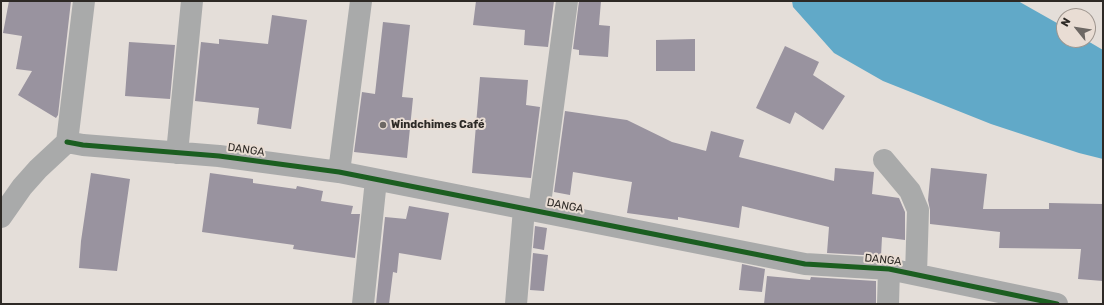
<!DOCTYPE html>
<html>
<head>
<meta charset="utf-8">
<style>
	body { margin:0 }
	#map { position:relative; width:1104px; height:305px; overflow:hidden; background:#e4ded9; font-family:Rubik,sans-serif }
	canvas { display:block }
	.frame { position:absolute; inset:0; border:2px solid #2d2925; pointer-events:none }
	.north { position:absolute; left:1056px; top:8px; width:40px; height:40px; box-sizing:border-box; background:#e9ddd4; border:1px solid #9e958e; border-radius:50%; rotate:300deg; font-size:11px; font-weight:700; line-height:16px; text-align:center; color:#2d2925 }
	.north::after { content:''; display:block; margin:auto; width:14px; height:18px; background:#6d6864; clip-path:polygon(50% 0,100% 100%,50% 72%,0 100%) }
</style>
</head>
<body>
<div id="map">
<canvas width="1104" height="305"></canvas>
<div class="frame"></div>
<div class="north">N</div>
</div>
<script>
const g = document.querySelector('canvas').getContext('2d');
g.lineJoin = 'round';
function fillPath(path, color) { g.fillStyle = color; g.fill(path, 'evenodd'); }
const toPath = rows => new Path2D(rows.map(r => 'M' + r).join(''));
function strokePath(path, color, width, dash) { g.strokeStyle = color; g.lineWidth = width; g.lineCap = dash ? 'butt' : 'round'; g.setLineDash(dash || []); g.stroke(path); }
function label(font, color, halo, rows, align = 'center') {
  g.font = font + ' Rubik,sans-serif'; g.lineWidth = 4; g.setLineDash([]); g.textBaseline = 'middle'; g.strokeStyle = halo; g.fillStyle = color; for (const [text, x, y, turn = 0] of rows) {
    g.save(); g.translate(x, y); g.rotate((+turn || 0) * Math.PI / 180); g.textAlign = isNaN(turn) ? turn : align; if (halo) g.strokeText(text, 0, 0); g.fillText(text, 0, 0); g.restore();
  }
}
fillPath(toPath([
	[792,1,1018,1,1064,27,1064,40,1086,40,1103,50,1103,159,1079,153,991,124,883,81,834,53,793,7]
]), '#61a9c8');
fillPath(toPath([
	[9,1,71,1,58,115,56,118,18,95,32,71,16,69,22,36,3,33],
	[476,1,554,1,548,47,524,45,525,30,473,25],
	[579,1,601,1,599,25,610,26,608,57,579,55,579,50,573,49],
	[272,15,307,20,291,129,257,124,259,108,195,101,201,42,219,44,219,39,268,44],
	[383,22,410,25,402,97,413,98,407,158,354,152,362,92,375,94],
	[695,39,695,71,656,71,656,40],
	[129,42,175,45,170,99,125,96],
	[785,46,819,62,813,75,845,96,823,130,795,112,790,124,756,108],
	[480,77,528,80,526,105,540,107,531,178,472,173],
	[565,111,627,120,672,142,706,151,711,131,744,140,739,157,834,181,835,168,874,172,872,194,899,198,905,212,905,240,882,237,881,256,827,253,829,227,742,206,739,228,678,217,678,220,627,213,632,182,573,172,570,195,554,192],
	[931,168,987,174,983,209,1049,209,1049,203,1103,204,1103,281,1078,279,1081,249,999,248,1000,232,930,224,930,210,928,200],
	[91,173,130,179,117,271,79,268,81,241],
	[210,173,253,179,253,183,296,189,297,186,323,191,321,201,353,206,351,214,360,214,355,258,293,249,294,245,202,232],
	[409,206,449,213,441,260,399,253,397,273,393,272,389,304,376,304,385,217,406,219],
	[535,226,547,228,544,250,533,248],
	[533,253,548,255,544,291,530,290],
	[742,264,765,269,762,292,739,290],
	[767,276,810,280,811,277,876,281,876,304,764,304]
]), '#99939f');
strokePath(toPath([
	[67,142,83,145,219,156,339,172,805,264,889,269,1057,304],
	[67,142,84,1],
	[177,153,192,1],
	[884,160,910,191,918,210,916,274],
	[339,172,361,1],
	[539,211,567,1],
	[1,217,22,187,38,169,67,142],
	[363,304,376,180],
	[516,304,524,209],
	[888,304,889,269]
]), '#a9aaaa', 22);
strokePath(toPath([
	[67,142,83,145,219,156,339,172,805,264,889,269,1057,304]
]), '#1b5e20', 5);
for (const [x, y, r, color] of [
	[383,125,4,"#6d6864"]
]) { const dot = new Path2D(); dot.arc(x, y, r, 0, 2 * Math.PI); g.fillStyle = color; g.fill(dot); strokePath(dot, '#e9ddd4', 1.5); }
label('bold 11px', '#2d2925', '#e9ddd4', [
	["Windchimes Café",391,125]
], 'left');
label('11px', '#2d2925', '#e9ddd4', [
	["DANGA",246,150,8],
	["DANGA",565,206,11],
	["DANGA",883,260,6]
]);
</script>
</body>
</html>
